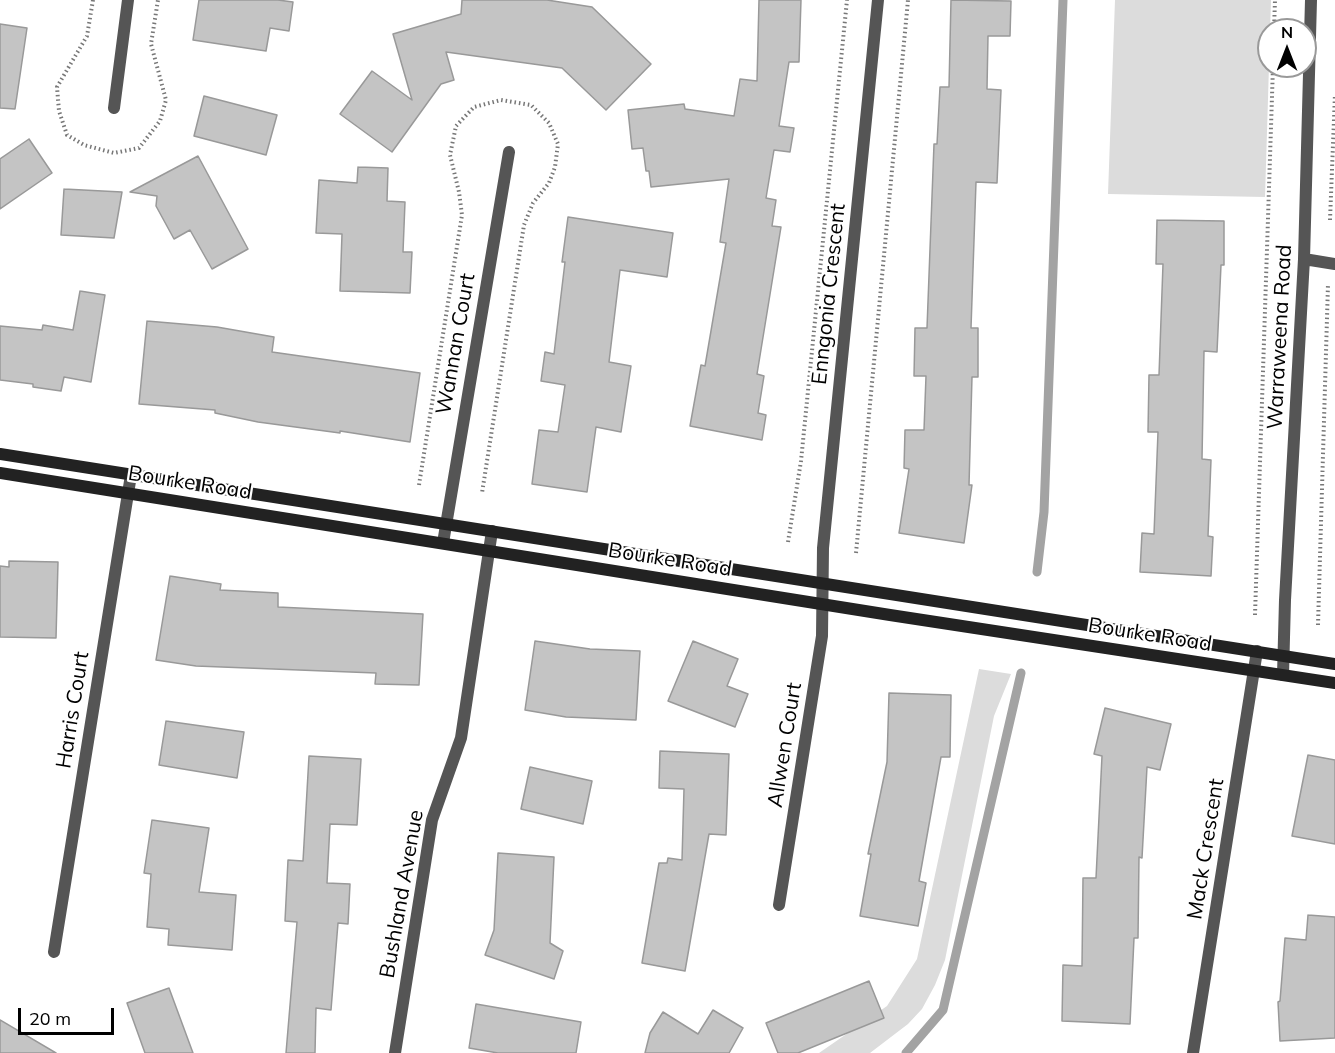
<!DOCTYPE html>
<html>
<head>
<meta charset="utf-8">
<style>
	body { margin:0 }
	#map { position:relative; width:1335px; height:1053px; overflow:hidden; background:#fff; font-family:Mulish,sans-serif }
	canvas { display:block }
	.north { position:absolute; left:1257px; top:18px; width:60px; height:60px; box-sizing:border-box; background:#fff; border:2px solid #999; border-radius:50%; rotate:0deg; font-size:16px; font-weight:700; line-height:24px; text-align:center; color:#000 }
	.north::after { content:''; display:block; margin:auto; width:21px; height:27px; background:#000; clip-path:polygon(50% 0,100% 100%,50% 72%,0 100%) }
	.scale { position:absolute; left:18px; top:1008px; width:96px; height:27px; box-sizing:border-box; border:3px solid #000; border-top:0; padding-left:8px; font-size:18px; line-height:21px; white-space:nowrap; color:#000; -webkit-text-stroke:4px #fff; paint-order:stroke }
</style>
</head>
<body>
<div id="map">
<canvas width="1335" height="1053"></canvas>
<div class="north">N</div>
<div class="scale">20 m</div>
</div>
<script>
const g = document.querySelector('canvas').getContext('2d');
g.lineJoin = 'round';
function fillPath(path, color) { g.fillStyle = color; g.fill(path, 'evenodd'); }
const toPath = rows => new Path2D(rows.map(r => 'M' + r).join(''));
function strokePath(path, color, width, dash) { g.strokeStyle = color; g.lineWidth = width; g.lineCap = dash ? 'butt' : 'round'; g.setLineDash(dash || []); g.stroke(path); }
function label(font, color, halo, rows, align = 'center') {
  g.font = font + ' Mulish,sans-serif'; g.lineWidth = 4.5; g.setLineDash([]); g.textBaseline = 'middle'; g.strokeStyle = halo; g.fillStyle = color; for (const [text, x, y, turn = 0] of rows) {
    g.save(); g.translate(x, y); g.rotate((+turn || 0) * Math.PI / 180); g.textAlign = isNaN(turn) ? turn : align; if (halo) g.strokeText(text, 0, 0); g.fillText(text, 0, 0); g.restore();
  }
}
fillPath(toPath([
	[1115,0,1271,0,1265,197,1108,194],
	[979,669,1011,674,994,716,945,960,935,985,922,1009,908,1024,870,1053,819,1053,887,1006,917,959]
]), '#dcdcdc');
strokePath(toPath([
	[1037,572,1044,512,1063,0],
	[906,1053,943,1010,1021,673]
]), '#a3a3a3', 9);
const building = toPath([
	[199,0,278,0,293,2,289,31,270,28,266,51,193,40,199,0],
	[462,0,547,0,592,7,651,64,606,110,562,68,446,52,454,80,441,84,392,152,340,114,372,71,412,100,393,34,461,14,462,0],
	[759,0,801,0,799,62,789,62,779,126,794,128,790,152,774,150,766,198,776,200,772,226,781,227,757,374,764,376,758,413,766,415,762,440,690,426,701,365,705,366,726,243,720,242,729,179,651,187,649,171,646,171,643,148,632,149,628,110,684,104,685,109,734,116,740,79,757,81,759,0],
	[951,0,1011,1,1010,36,988,36,987,89,1001,90,997,183,976,182,971,328,978,328,978,377,972,377,969,485,972,485,964,543,899,533,909,469,904,468,905,430,924,430,926,376,914,376,915,328,927,328,934,144,937,144,940,87,949,87,951,0],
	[0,24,27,28,15,109,0,108,0,24],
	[204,96,277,115,266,155,194,136,204,96],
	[29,139,52,173,0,209,0,159,29,139],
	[198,156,248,249,212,269,190,230,174,239,156,206,157,196,130,192,198,156],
	[358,167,388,168,387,201,405,202,403,252,412,252,410,293,340,291,342,234,316,233,319,180,357,183,358,167],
	[64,189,122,192,114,238,61,235,64,189],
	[568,217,673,233,667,277,620,270,609,362,631,366,621,432,596,427,587,492,532,484,539,430,558,432,565,385,541,381,545,352,554,354,565,262,562,262,568,217],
	[1157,220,1224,221,1224,265,1221,265,1217,352,1204,351,1202,459,1211,460,1208,536,1213,537,1211,576,1140,572,1142,533,1154,534,1158,432,1148,432,1149,375,1159,375,1163,264,1156,264,1157,220],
	[80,291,105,295,91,382,64,377,61,391,33,387,33,384,0,380,0,326,42,330,43,325,73,330,80,291],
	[147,321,217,327,274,337,272,352,420,373,410,442,340,431,340,433,258,422,215,413,215,410,139,404,147,321],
	[9,561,58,562,56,638,0,637,0,566,9,567,9,561],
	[170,576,221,584,220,590,278,593,278,607,423,614,419,685,375,684,376,673,196,666,156,660,170,576],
	[535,641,590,649,640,651,636,720,566,717,525,710,535,641],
	[693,641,738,659,727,686,748,694,735,727,668,701,693,641],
	[889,693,951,695,950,757,941,757,919,881,926,883,918,926,860,916,871,854,868,854,887,762,889,693],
	[1105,708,1171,724,1160,770,1147,767,1142,858,1139,857,1138,938,1134,938,1130,1024,1062,1021,1063,965,1082,966,1083,878,1096,878,1102,756,1094,754,1105,708],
	[166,721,244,732,237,778,159,765,166,721],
	[660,751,729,754,726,835,709,834,685,971,642,963,659,863,667,863,668,858,682,860,684,789,659,788,660,751],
	[1308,755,1335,760,1335,844,1292,836,1308,755],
	[309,756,361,759,357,825,330,824,327,883,350,884,348,924,338,923,331,1010,316,1008,315,1053,286,1053,297,922,285,921,288,860,303,861,309,756],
	[530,767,592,781,583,824,521,809,530,767],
	[152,820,209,828,199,892,236,895,232,950,168,945,169,929,147,927,151,874,144,873,152,820],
	[498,853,554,857,550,943,563,951,554,979,485,955,494,930,498,853],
	[1308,915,1335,917,1335,1038,1280,1041,1278,1002,1280,1001,1285,938,1306,940,1308,915],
	[869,981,884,1018,798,1053,778,1053,766,1023,869,981],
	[169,988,193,1053,145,1053,127,1003,169,988],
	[476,1004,581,1022,576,1053,498,1053,469,1048,476,1004],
	[713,1010,743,1028,729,1053,645,1053,650,1033,663,1012,698,1034,713,1010],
	[0,1020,56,1053,0,1053,0,1020]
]);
fillPath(building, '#c4c4c4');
strokePath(building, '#999', 1.5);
strokePath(toPath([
	[93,0,87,36,57,87,59,111,67,135,84,145,114,153,139,148,160,121,166,100,151,44,158,0],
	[1274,30,1275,0],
	[1330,220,1335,94],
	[419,485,462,215,459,192,450,155,456,126,474,107,501,100,531,105,549,123,558,144,555,167,549,183,533,203,524,225,482,493],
	[788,542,801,461,847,0],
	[856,553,908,0],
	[1255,615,1273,66],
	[1318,625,1328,284]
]), '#777', 4, [1.5, 3]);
strokePath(toPath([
	[114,108,128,0],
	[1304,259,1335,264],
	[443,543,509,152],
	[1283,675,1285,600,1304,259,1311,0],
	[779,905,822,636,823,548,878,0],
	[54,952,131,475],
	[395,1053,432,820,461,738,492,531],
	[1193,1053,1257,651]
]), '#555', 12);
strokePath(toPath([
	[0,454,1335,664],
	[0,473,890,615,1335,683]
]), '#222', 12);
label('21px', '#000', '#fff', [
	["Enngonia Crescent",829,294,-84],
	["Warraweena Road",1280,337,-87],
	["Wannan Court",456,344,-80],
	["Bourke Road",190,483,9],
	["Bourke Road",670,560,9],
	["Bourke Road",1150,635,9],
	["Harris Court",73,710,-81],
	["Allwen Court",785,745,-81],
	["Mack Crescent",1206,849,-81],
	["Bushland Avenue",402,894,-80]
]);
</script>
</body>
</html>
